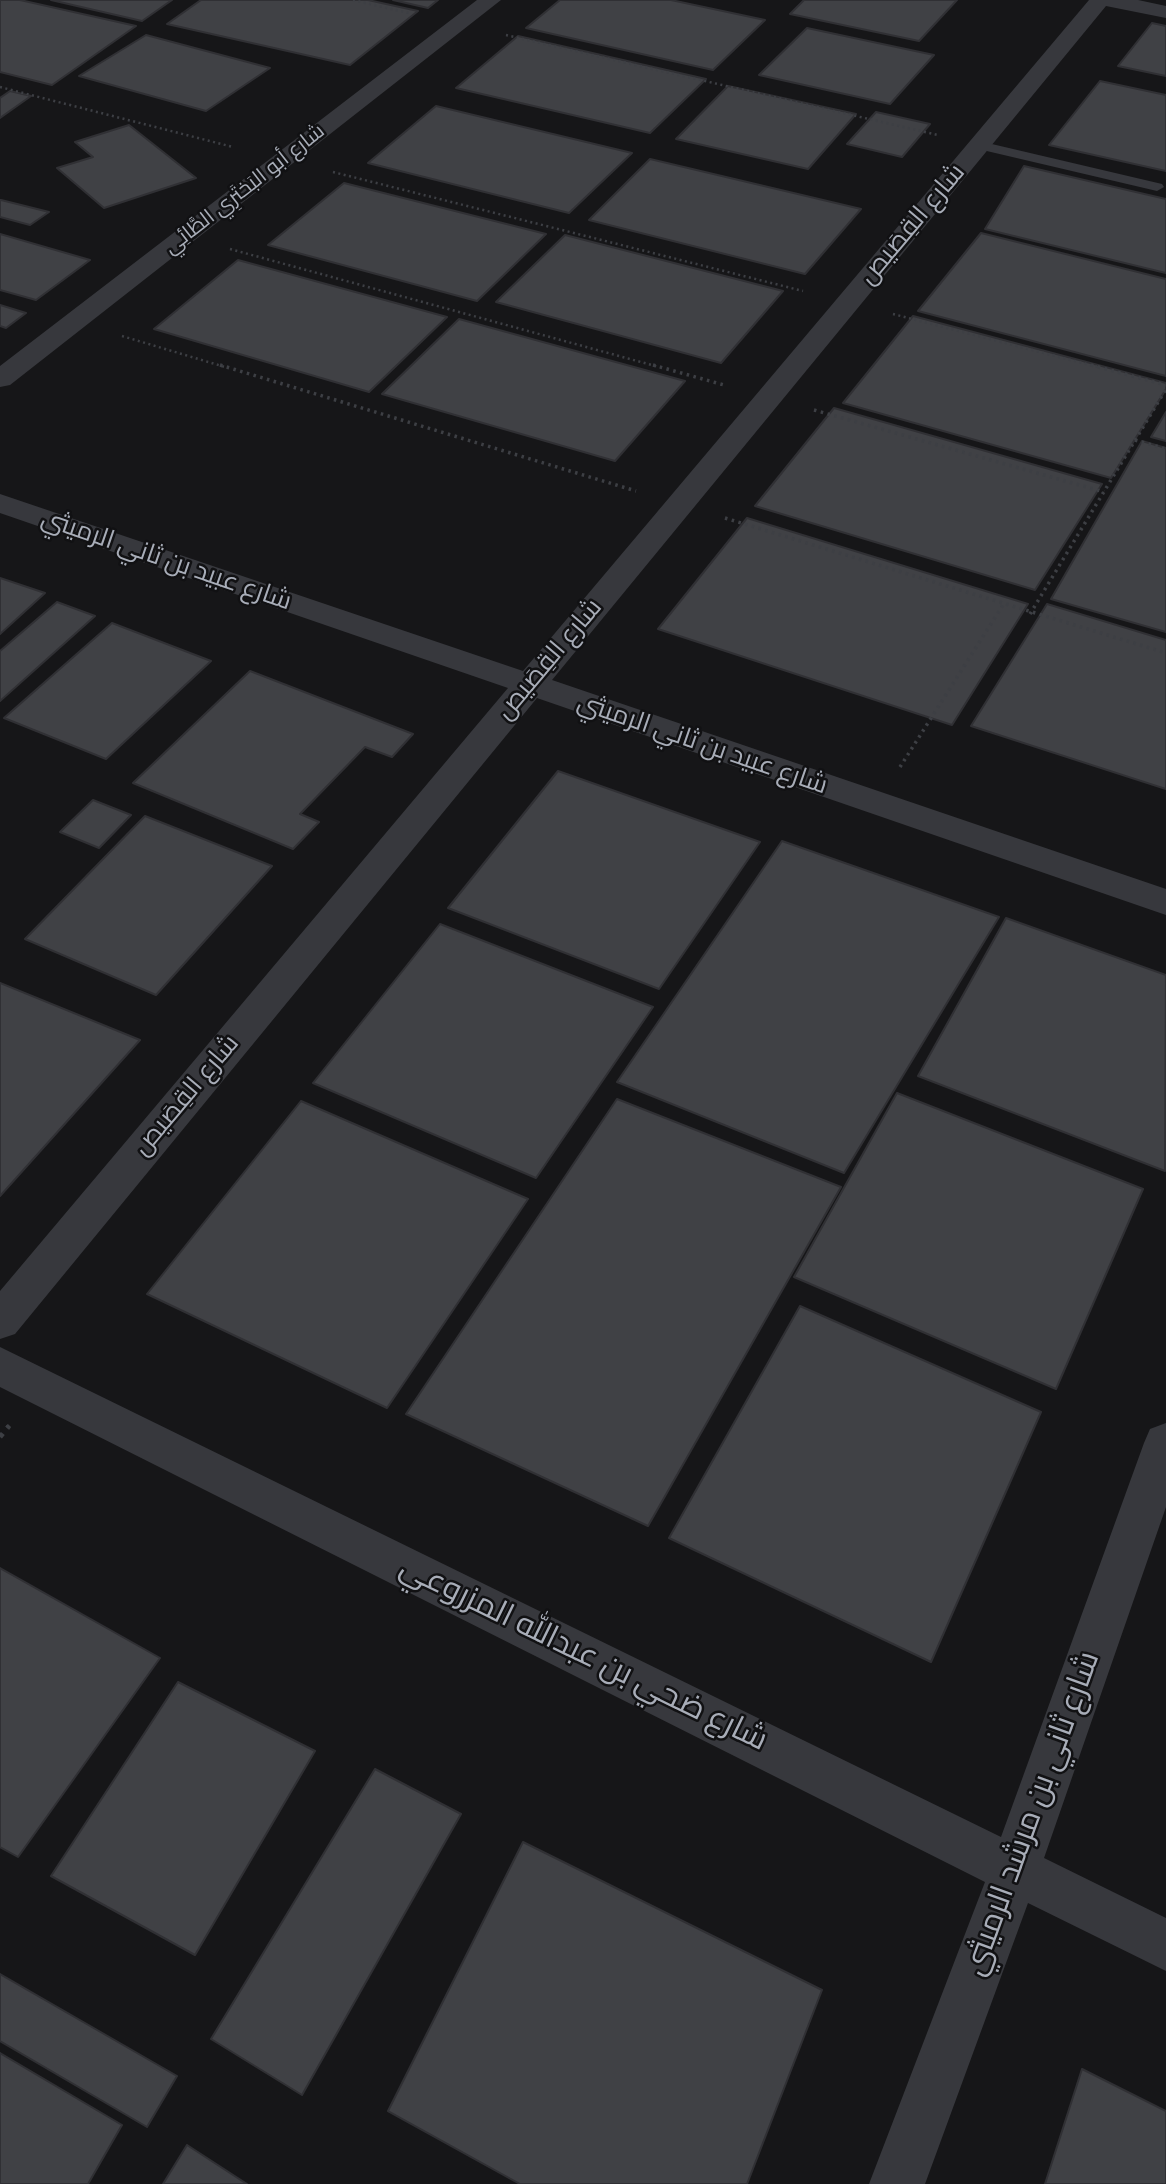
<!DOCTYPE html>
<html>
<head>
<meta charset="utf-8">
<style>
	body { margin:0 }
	canvas { display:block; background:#161618 }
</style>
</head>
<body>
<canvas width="1166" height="2184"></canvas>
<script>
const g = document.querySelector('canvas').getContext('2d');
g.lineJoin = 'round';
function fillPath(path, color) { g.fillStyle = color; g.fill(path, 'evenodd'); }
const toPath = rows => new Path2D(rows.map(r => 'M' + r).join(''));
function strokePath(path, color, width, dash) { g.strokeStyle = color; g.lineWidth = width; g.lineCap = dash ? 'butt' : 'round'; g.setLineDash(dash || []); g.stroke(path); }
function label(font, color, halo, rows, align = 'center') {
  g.font = font + ' "Titillium Web",Cairo,sans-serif'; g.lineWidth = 5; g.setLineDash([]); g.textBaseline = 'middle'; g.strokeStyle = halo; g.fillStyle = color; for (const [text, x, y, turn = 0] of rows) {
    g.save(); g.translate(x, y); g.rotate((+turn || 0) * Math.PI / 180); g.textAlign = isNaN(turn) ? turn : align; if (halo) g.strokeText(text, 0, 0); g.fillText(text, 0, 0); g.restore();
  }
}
const building = toPath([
	[0,0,20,0,136,26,52,85,0,72,0,0],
	[51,0,172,0,142,21,51,0],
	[201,0,368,0,418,11,350,65,167,24,201,0],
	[393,0,438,0,428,8,393,0],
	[560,0,671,0,765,20,713,70,526,28,560,0],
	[804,0,957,0,919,41,790,14,804,0],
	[1152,23,1166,26,1166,76,1118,66,1152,23],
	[807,28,934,55,890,104,759,75,807,28],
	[146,35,270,68,206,111,79,76,146,35],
	[518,36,706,79,650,133,456,88,518,36],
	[1100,81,1166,95,1166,171,1049,145,1100,81],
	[728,86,856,114,808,169,676,139,728,86],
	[10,91,31,96,0,118,0,98,10,91],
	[436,106,632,153,569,213,368,163,436,106],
	[876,112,930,124,902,157,847,144,876,112],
	[129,125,196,178,104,208,57,168,93,157,75,142,129,125],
	[650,159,861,209,805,274,589,220,650,159],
	[1024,166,1166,199,1166,273,985,229,1024,166],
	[344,183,546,234,477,301,268,245,344,183],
	[0,200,1,200,49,212,30,225,0,217,0,200],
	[981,233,1166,279,1166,376,918,311,981,233],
	[0,234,90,260,36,300,0,290,0,234],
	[565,235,783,291,721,363,496,302,565,235],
	[238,260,447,317,369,392,154,329,238,260],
	[0,305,26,313,6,328,0,326,0,305],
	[913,316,1166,383,1166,389,1111,478,843,403,913,316],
	[459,319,685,381,615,461,382,394,459,319],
	[834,408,1102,484,1035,590,755,506,834,408],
	[1166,412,1166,441,1151,437,1166,412],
	[1142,441,1166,448,1166,632,1051,599,1142,441],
	[747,518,1028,604,952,725,658,629,747,518],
	[0,578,45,593,0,634,0,578],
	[57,602,95,616,0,701,0,651,57,602],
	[1047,604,1166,640,1166,789,971,726,1047,604],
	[112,623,211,661,106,759,4,718,112,623],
	[250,671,413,734,392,757,365,747,300,814,319,822,293,849,133,783,250,671],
	[558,771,760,842,659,989,448,908,558,771],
	[93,800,131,815,99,848,60,832,93,800],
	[145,816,272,866,156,995,25,939,145,816],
	[782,841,999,917,844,1173,617,1082,782,841],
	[1006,918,1166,975,1165,1171,918,1076,1006,918],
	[440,924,653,1007,536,1178,313,1083,440,924],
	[0,983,140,1040,0,1196,0,983],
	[897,1093,1143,1189,1056,1389,794,1277,897,1093],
	[617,1099,841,1187,648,1526,406,1414,617,1099],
	[301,1101,528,1199,387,1408,147,1294,301,1101],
	[800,1306,1041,1412,931,1662,669,1538,800,1306],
	[0,1568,160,1658,18,1857,0,1847,0,1568],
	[178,1682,315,1751,195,1955,51,1876,178,1682],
	[375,1769,461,1814,302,2095,211,2039,375,1769],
	[523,1842,822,1990,747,2184,520,2184,388,2111,523,1842],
	[0,1974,177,2076,147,2127,0,2041,0,1974],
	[0,2053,122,2125,88,2184,0,2184,0,2053],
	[1082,2069,1166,2111,1166,2184,1045,2184,1082,2069],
	[187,2145,247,2184,163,2184,187,2145]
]);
fillPath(building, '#404145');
strokePath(building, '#303034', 2);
strokePath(toPath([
	[353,0,409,13],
	[506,35,938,135],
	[0,87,233,147],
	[333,172,803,291],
	[230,249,659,367],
	[893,314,1098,367],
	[122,336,225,367]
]), '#3d3f44', 2.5, [2, 3.5]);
strokePath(toPath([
	[220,365,636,491],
	[653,365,724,385],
	[1091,365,1166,385],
	[814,410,1104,492],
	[1135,440,1166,449],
	[725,518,1166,653],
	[1030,614,1166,389],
	[900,767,1003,605]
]), '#3d3f44', 3.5, [2.5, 4.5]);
strokePath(toPath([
	[7,1428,10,1425]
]), '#3d3f44', 4.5, [3.5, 5]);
strokePath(toPath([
	[0,1437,9,1426]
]), '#3d3f44', 5, [4.5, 7]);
fillPath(toPath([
	[979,141,1162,184,1164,187,1157,191,974,148,972,145,979,141]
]), '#37383d');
fillPath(toPath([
	[477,0,501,0,10,385,0,387,0,366,477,0],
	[1089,0,1138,0,1166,6,1166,18,1106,6,552,680,1166,889,1166,915,537,698,15,1334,0,1339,0,1291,508,688,0,513,0,494,523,671,1089,0],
	[0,1347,1001,1837,1144,1443,1150,1429,1166,1423,1166,1507,1044,1858,1166,1918,1166,1971,1028,1903,925,2184,869,2184,985,1882,0,1387,0,1347]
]), '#37383d');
label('21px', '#a8adb8', '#111113', [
	["شارع أبو البَختَرِي الطَّائِي",245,190,-38]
]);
label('26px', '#a8adb8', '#111113', [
	["شارع القِصَيص",913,225,-50],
	["شارع عبيد بن ثاني الرميثي",166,561,19],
	["شارع القِصَيص",550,660,-50],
	["شارع عبيد بن ثاني الرميثي",702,745,19],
	["شارع القِصَيص",187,1096,-50]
]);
label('32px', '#a8adb8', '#111113', [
	["شارع ضحي بن عبدالله المزروعي",583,1655,26],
	["شارع ثاني بن مرشد الرميثي",1033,1814,-70]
]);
</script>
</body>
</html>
